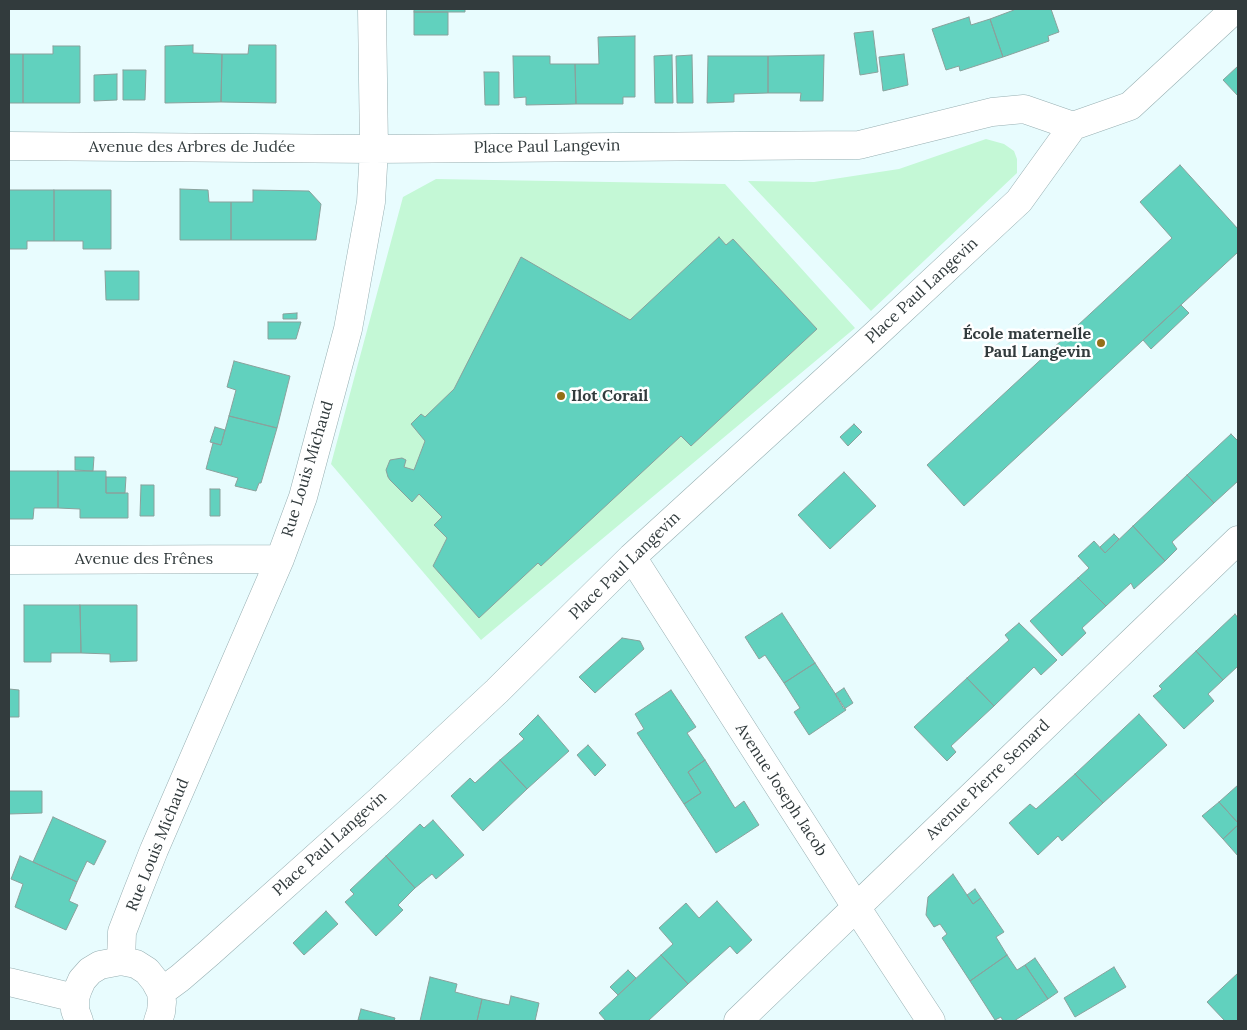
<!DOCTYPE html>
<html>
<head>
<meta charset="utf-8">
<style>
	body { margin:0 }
	#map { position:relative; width:1247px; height:1030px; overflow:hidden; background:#e8fcfe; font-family:Lora,serif }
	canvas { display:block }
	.frame { position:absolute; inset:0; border:10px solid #323b3d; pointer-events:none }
</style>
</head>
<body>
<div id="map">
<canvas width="1247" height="1030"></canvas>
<div class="frame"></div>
</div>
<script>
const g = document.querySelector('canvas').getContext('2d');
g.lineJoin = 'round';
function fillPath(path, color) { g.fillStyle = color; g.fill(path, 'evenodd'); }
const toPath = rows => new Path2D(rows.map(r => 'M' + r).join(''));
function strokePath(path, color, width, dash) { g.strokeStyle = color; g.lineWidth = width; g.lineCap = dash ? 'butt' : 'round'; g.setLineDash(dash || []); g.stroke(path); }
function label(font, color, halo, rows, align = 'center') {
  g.font = font + ' Lora,serif'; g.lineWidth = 5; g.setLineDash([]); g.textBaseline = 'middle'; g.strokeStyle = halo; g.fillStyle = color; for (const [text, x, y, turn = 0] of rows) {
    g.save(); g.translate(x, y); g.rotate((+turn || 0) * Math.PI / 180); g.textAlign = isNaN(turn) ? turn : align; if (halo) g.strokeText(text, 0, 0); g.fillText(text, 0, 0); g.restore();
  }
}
fillPath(toPath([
	[986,139,1004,144,1014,151,1017,159,1017,173,871,311,748,181,814,182,899,169],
	[436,179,725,184,855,328,481,640,331,464,403,197]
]), '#c4f8d6');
const building = toPath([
	[414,9,465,9,465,12,414,12,414,9],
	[1013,9,1051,9,1059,32,1048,36,1049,41,1003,57,990,19,1014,10,1013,9],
	[414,12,448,12,448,35,414,35,414,12],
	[969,17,971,25,990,19,1003,57,960,71,959,66,946,70,932,29,969,17],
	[873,31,878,72,860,75,854,33,873,31],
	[635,36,635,97,623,97,623,104,576,104,575,64,599,64,598,37,635,36],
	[193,45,193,53,222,54,221,102,165,103,165,46,193,45],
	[249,45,276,45,276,103,221,102,222,54,248,54,249,45],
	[53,46,80,46,80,103,23,103,23,54,53,54,53,46],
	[9,54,23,54,23,103,9,103,9,54],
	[904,54,908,85,883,91,879,57,904,54],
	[672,55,673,103,655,103,654,56,672,55],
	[692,55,693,103,677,103,676,56,692,55],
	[824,55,823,101,800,101,801,93,768,93,768,56,824,55],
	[513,56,550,56,550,64,575,64,576,104,526,105,526,97,514,98,513,56],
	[708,56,768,56,768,93,734,94,734,102,707,103,708,56],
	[1238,66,1238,96,1223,80,1238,66],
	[123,70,146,70,145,100,123,100,123,70],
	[484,72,499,72,499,105,485,105,484,72],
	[117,74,117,100,94,101,94,75,117,74],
	[1180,165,1238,229,1238,252,964,506,927,465,1172,238,1140,202,1180,165],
	[180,189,208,190,209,202,231,202,231,240,180,240,180,189],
	[9,190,54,190,54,241,27,241,27,249,9,249,9,190],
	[54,190,111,190,111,249,83,249,83,241,54,241,54,190],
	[253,190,309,191,321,204,316,240,231,240,231,202,253,202,253,190],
	[719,237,726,245,733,239,817,329,691,446,681,436,541,566,538,563,479,618,433,566,447,538,434,525,442,517,419,494,412,502,390,480,388,477,386,470,390,460,402,458,406,460,404,467,414,470,425,441,411,424,421,414,425,417,454,389,521,257,630,320,719,237],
	[105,271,139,271,139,300,106,300,105,271],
	[1181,305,1189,313,1151,349,1143,340,1181,305],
	[297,313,297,319,283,319,283,314,297,313],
	[268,322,301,322,296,339,268,339,268,322],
	[234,361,290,376,277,428,229,416,236,390,227,387,234,361],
	[229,416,277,428,261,483,259,483,256,491,235,486,238,478,206,469,213,443,221,445,229,416],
	[854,424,862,432,848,446,840,437,854,424],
	[215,427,225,430,221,445,210,442,215,427],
	[1231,434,1238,441,1238,481,1214,503,1187,475,1231,434],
	[75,457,94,457,93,471,75,470,75,457],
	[9,471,58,471,58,508,34,508,33,519,9,519,9,471],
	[58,471,106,471,106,493,128,493,128,518,80,518,80,509,58,508,58,471],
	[844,472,876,506,830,549,798,515,844,472],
	[1187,475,1214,503,1172,542,1177,549,1165,561,1133,526,1187,475],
	[106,477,126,477,125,493,106,493,106,477],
	[141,485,154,485,154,516,140,516,141,485],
	[210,489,220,489,220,516,210,516,210,489],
	[1133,526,1165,561,1134,589,1131,583,1106,606,1078,578,1089,568,1078,556,1094,541,1105,553,1133,526],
	[1114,534,1119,539,1105,553,1100,547,1114,534],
	[1078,578,1106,606,1082,628,1086,633,1062,656,1030,621,1078,578],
	[24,605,80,605,81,653,51,653,51,662,24,662,24,605],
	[80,605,137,605,137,661,110,662,110,654,81,653,80,605],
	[782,613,815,663,784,683,765,655,759,659,745,637,782,613],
	[1235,614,1238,618,1238,666,1223,680,1196,651,1235,614],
	[1019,623,1057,660,1041,675,1034,667,994,706,967,678,1009,640,1005,635,1019,623],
	[622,638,640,641,644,649,595,693,579,677,622,638],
	[1196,651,1223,680,1208,694,1214,701,1184,729,1153,696,1162,689,1159,686,1196,651],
	[815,663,846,710,809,735,794,712,800,708,784,683,815,663],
	[967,678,994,706,951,746,956,752,947,761,914,727,967,678],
	[844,688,853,703,844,709,835,694,844,688],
	[9,689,19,690,19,717,9,717,9,689],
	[671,690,696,727,687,733,705,760,688,772,701,793,684,804,637,733,644,729,635,714,671,690],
	[1139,714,1167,745,1103,803,1075,774,1139,714],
	[538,715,569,751,527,789,500,760,524,739,519,734,538,715],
	[588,745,606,765,595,776,577,755,588,745],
	[500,760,527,789,483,831,451,796,470,778,475,783,500,760],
	[705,760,735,808,744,801,759,825,716,853,684,804,701,793,688,772,705,760],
	[1075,774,1103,803,1062,841,1058,836,1038,855,1009,823,1030,804,1036,809,1075,774],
	[1238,785,1238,823,1219,802,1238,785],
	[9,791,42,791,42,813,9,814,9,791],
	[1219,802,1238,823,1238,825,1223,839,1202,816,1219,802],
	[53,817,106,841,94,865,87,861,77,882,33,862,53,817],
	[433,820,464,855,436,879,432,874,415,888,386,856,420,824,424,828,433,820],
	[1238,825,1238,856,1223,839,1238,825],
	[20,856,77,882,69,901,78,905,66,930,15,907,23,884,11,879,20,856],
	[386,856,415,888,398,905,403,910,376,936,345,902,354,894,350,890,386,856],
	[953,874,973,904,981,898,1004,932,996,937,1007,955,970,981,942,938,947,934,940,924,934,927,926,915,928,897,953,874],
	[975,889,981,898,973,904,967,895,975,889],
	[717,901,752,940,737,954,730,946,688,984,661,955,673,944,659,928,686,903,699,918,717,901],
	[326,911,338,924,304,955,293,943,326,911],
	[661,955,688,984,648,1021,606,1021,599,1013,661,955],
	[1007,955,1017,970,1025,965,1048,999,1014,1021,1003,1021,1001,1017,995,1020,970,981,1007,955],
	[1035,958,1058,992,1048,999,1025,965,1035,958],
	[1114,967,1126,987,1075,1017,1064,998,1114,967],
	[628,970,636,978,618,995,610,987,628,970],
	[1238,973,1238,1021,1225,1021,1207,1002,1238,973],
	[430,977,457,984,455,992,482,999,477,1021,420,1021,430,977],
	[511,996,539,1003,535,1021,477,1021,482,999,509,1005,511,996],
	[361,1009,395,1018,394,1021,358,1020,361,1009]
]);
fillPath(building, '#61d1be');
strokePath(building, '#8aa19c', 1);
const minor = toPath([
	[9,146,374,149,859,145,992,112,1024,109,1073,126],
	[632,557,856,907,931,1021],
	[9,560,280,559],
	[121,961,122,932,137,893,154,850,280,559,303,497,348,329,371,202,374,149,372,9],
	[9,982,75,998],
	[161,992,180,978,209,953,380,800,497,691,632,557,876,334,1019,201,1073,126,1130,106,1235,9],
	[79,1021,75,1010,75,998,78,989,82,980,90,971,100,965,121,961,136,964,147,971,155,981,161,992,162,1002,161,1012,158,1021],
	[738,1021,1238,540]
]);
strokePath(minor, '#97afb2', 29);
strokePath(minor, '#fff', 28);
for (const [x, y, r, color] of [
	[1101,343,5,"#946f17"],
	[561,396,5,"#946f17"]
]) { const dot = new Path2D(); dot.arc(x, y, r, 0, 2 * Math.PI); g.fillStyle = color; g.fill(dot); strokePath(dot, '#fff', 2); }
label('16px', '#323b3d', '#fff', [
	["Avenue des Arbres de Judée",192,147],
	["Place Paul Langevin",547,147,-1],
	["Place Paul Langevin",922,291,-43],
	["Rue Louis Michaud",308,469,-73],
	["Avenue des Frênes",144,559],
	["Place Paul Langevin",625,566,-44],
	["Avenue Pierre Semard",988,780,-44],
	["Avenue Joseph Jacob",781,790,57],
	["Place Paul Langevin",330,844,-42],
	["Rue Louis Michaud",158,845,-68]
]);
label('bold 16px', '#323b3d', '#fff', [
	["École maternelle",1091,334],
	["Paul Langevin",1091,352],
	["Ilot Corail",571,396,"left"]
], 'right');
</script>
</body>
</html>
